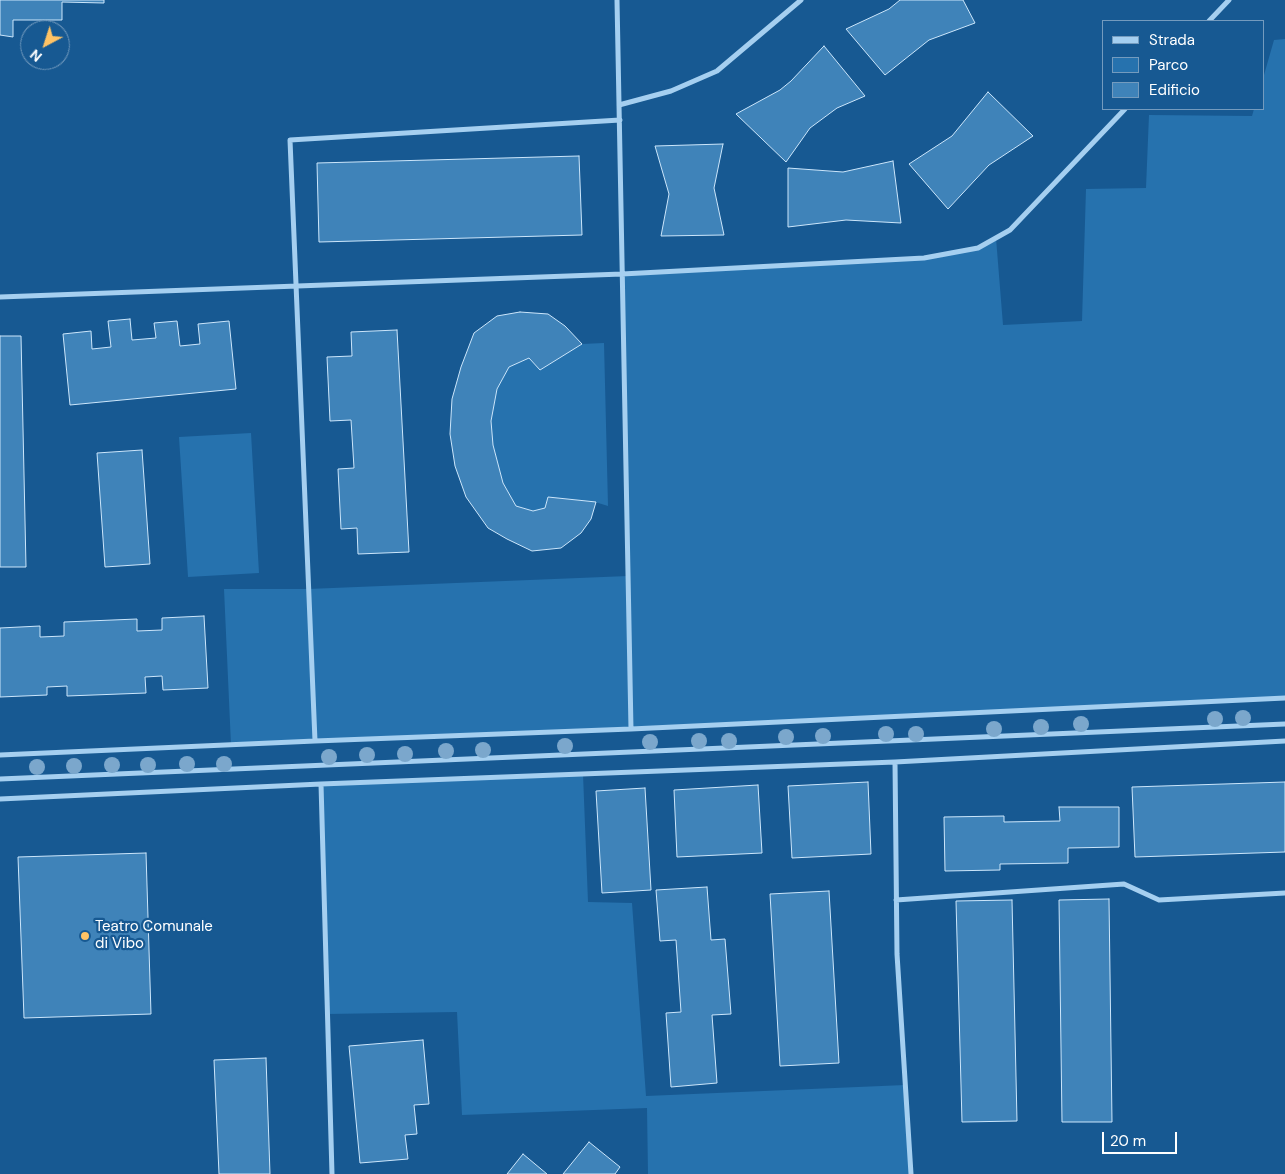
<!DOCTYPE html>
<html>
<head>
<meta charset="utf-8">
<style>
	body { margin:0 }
	#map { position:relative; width:1285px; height:1174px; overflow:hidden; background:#175992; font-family:"DM Sans",sans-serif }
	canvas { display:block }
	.legend { position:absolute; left:1102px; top:20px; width:162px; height:90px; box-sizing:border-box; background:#175992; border:1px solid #749bbe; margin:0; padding:6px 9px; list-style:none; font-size:15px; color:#fff }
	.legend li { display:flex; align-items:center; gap:10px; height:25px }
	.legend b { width:25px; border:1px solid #749bbe }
	.north { position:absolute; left:20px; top:20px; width:50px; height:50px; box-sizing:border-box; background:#175992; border:1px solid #749bbe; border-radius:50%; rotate:220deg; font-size:14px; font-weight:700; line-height:20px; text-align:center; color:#fff }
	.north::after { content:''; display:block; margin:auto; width:18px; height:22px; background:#ffc365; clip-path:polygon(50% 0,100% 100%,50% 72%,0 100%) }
	.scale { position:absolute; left:1102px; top:1132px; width:75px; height:22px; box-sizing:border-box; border:2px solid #fff; border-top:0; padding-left:6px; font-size:15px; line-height:18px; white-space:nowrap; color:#fff; -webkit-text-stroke:4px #175992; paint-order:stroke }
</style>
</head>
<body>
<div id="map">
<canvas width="1285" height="1174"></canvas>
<ul class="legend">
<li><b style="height:6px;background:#a5cff0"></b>Strada</li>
<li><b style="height:14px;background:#2672ae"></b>Parco</li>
<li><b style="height:14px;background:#3f83b9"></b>Edificio</li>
</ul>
<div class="north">N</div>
<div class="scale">20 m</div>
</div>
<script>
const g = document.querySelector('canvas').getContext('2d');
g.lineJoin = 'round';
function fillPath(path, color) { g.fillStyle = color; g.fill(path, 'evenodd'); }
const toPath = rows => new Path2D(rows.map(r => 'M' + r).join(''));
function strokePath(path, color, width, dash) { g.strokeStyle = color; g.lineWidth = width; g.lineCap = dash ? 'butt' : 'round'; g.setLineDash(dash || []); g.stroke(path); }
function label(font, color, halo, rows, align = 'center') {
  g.font = font + ' "DM Sans",sans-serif'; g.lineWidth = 4.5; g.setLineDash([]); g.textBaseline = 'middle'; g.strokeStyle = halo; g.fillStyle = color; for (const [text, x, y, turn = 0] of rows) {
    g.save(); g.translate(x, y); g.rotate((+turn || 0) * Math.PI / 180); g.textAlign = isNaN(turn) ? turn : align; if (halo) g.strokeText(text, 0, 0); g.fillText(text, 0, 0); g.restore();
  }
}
fillPath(toPath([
	[1285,39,1285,698,231,745,224,589,308,589,628,576,622,274,924,258,978,248,996,238,1003,325,1082,321,1086,189,1146,188,1149,115,1252,116,1254,109,1264,109,1264,75,1274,40],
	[604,343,608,506,595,502,548,497,545,508,533,511,516,506,503,483,493,445,491,421,497,389,509,367,529,358,540,370,582,344],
	[251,433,259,573,188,577,179,437],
	[583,774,588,902,632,903,646,1096,905,1085,911,1174,648,1174,647,1108,462,1115,457,1012,327,1014,321,784]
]), '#2672ae');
const building = toPath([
	[0,0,104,0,104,3,62,2,62,20,13,20,13,37,0,35,0,0],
	[900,0,963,0,975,23,929,40,885,75,846,29,889,9,900,0],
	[824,46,865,96,837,108,810,128,786,162,736,114,780,90,791,81,824,46],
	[988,92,1033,136,989,165,948,209,909,164,952,136,988,92],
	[723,144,714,188,724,235,661,236,669,194,655,146,723,144],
	[579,156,582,235,319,242,317,163,579,156],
	[893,161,901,223,846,220,788,227,788,168,843,172,893,161],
	[520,312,548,314,565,326,582,344,540,370,529,358,509,367,497,389,491,421,493,445,503,483,516,506,533,511,545,508,548,497,596,502,591,519,581,533,561,548,532,551,507,539,488,528,466,497,455,466,450,434,452,399,461,367,474,333,497,316,520,312],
	[130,319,132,340,156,338,154,323,177,321,180,346,200,344,198,324,229,321,236,389,70,405,63,334,91,331,92,349,111,347,108,321,130,319],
	[397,330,409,552,358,554,357,528,341,529,338,469,354,468,351,420,330,421,327,357,352,356,351,332,397,330],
	[0,336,21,336,26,567,0,567,0,336],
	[142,450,150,564,105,567,97,453,142,450],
	[204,616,208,688,163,690,162,676,145,677,146,693,67,696,67,686,47,687,47,695,0,697,0,628,40,626,40,637,64,636,64,622,137,619,137,631,162,630,162,618,204,616],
	[868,782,871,854,792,858,788,786,868,782],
	[1285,782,1285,852,1135,857,1132,787,1285,782],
	[758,785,762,853,677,857,674,790,758,785],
	[645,788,651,890,602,893,596,791,645,788],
	[1059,807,1119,807,1119,847,1068,848,1068,863,1000,864,1000,870,945,871,944,817,1004,816,1004,822,1060,821,1059,807],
	[146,853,151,1014,24,1018,18,857,146,853],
	[707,887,711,940,725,939,731,1014,712,1015,717,1083,671,1087,666,1013,681,1012,676,940,660,941,656,890,707,887],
	[829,891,839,1063,780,1066,770,894,829,891],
	[1109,899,1112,1122,1062,1122,1059,900,1109,899],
	[1012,900,1017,1121,962,1122,956,901,1012,900],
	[423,1040,429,1104,414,1105,417,1134,405,1135,408,1159,360,1163,349,1046,423,1040],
	[266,1058,270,1174,219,1174,214,1060,266,1058],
	[589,1142,620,1167,615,1174,563,1174,589,1142],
	[523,1154,547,1174,507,1174,523,1154]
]);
fillPath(building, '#3f83b9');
strokePath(building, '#cce6fb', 1);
strokePath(toPath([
	[617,0,631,729],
	[1209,21,1229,0],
	[619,105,671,91,717,71,801,0],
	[0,297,622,274,924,258,978,248,1010,230,1125,109],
	[315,741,290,140,620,120],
	[0,755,315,741,631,729,1285,698],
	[895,762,897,954,911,1174],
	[0,779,1285,724],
	[321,784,332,1174],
	[0,799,321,784,895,762,1285,741],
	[896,900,1124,884,1159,900,1285,893]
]), '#a5cff0', 5);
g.fillStyle = '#7ba7cc';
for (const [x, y] of [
	[1243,718],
	[1215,719],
	[1081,724],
	[1041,727],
	[994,729],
	[886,734],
	[916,734],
	[823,736],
	[786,737],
	[699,741],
	[729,741],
	[650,742],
	[565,746],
	[483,750],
	[446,751],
	[405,754],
	[367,755],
	[329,757],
	[187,764],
	[224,764],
	[112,765],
	[148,765],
	[74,766],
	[37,767]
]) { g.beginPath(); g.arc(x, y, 8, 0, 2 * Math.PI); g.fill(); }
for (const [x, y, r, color] of [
	[85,936,5,"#ffc365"]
]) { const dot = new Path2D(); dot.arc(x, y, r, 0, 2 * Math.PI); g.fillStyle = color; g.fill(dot); strokePath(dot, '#175992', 2); }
label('15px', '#fff', '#175992', [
	["Teatro Comunale",95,927],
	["di Vibo",95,944]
], 'left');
</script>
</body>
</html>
